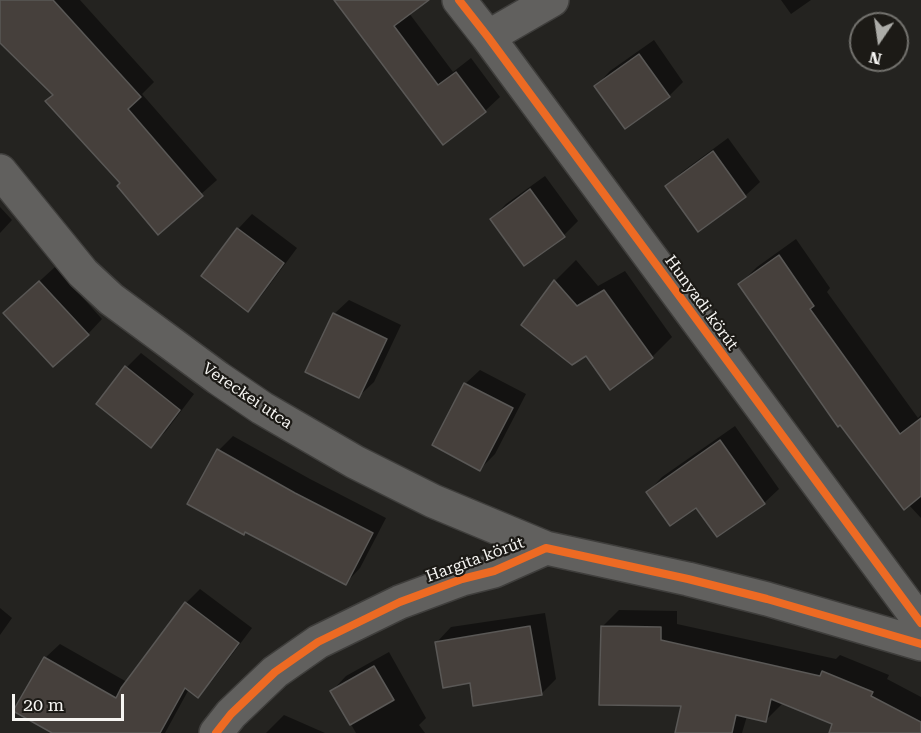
<!DOCTYPE html>
<html>
<head>
<meta charset="utf-8">
<style>
	body { margin:0 }
	#map { position:relative; width:921px; height:733px; overflow:hidden; background:#242320; font-family:"Roboto Serif",serif }
	canvas { display:block }
	.north { position:absolute; left:849px; top:12px; width:60px; height:60px; box-sizing:border-box; background:#1c1a16; border:2px solid #73726e; border-radius:50%; rotate:193deg; font-size:16px; font-weight:700; line-height:24px; text-align:center; color:#f6f5f2 }
	.north::after { content:''; display:block; margin:auto; width:21px; height:27px; background:#acaca8; clip-path:polygon(50% 0,100% 100%,50% 72%,0 100%) }
	.scale { position:absolute; left:12px; top:694px; width:112px; height:27px; box-sizing:border-box; border:3px solid #f6f5f2; border-top:0; padding-left:8px; font-size:18px; line-height:21px; white-space:nowrap; color:#f6f5f2; -webkit-text-stroke:4px #1c1a16; paint-order:stroke }
</style>
</head>
<body>
<div id="map">
<canvas width="921" height="733"></canvas>
<div class="north">N</div>
<div class="scale">20 m</div>
</div>
<script>
const g = document.querySelector('canvas').getContext('2d');
g.lineJoin = 'round';
function fillPath(path, color) { g.fillStyle = color; g.fill(path, 'evenodd'); }
const toPath = rows => new Path2D(rows.map(r => 'M' + r).join(''));
function strokePath(path, color, width, dash) { g.strokeStyle = color; g.lineWidth = width; g.lineCap = dash ? 'butt' : 'round'; g.setLineDash(dash || []); g.stroke(path); }
function label(font, color, halo, rows, align = 'center') {
  g.font = font + ' "Roboto Serif",serif'; g.lineWidth = 4.5; g.setLineDash([]); g.textBaseline = 'middle'; g.strokeStyle = halo; g.fillStyle = color; for (const [text, x, y, turn = 0] of rows) {
    g.save(); g.translate(x, y); g.rotate((+turn || 0) * Math.PI / 180); g.textAlign = isNaN(turn) ? turn : align; if (halo) g.strokeText(text, 0, 0); g.fillText(text, 0, 0); g.restore();
  }
}
fillPath(toPath([
	[0,0,80,0,154,82,142,94,217,180,158,232,54,95,0,40],
	[335,0,422,0,409,13,453,72,471,58,500,97,485,111,443,142],
	[781,0,811,0,791,14],
	[654,40,683,82,669,96,596,86,610,71],
	[728,138,760,182,745,196,667,186,682,172],
	[545,176,578,221,564,235,492,219,506,204],
	[0,207,12,220,0,233],
	[252,214,297,248,262,295,248,310,238,229],
	[796,239,830,288,827,292,918,418,921,415,921,518,908,504,740,284,757,267],
	[576,260,598,286,625,271,672,337,652,357,587,354,523,324,556,280],
	[55,267,102,319,88,334,20,299],
	[349,300,401,325,374,382,359,396,334,314],
	[141,353,194,394,166,431,151,446,127,367],
	[480,370,526,394,495,454,480,469,465,384],
	[735,426,779,489,764,503,696,505,648,492,662,477],
	[233,436,310,479,386,518,360,568,346,583,219,450],
	[200,589,252,628,212,681,198,696,189,689,165,733,56,733,45,658,60,644,127,682,186,603],
	[0,608,12,618,0,635],
	[619,610,677,611,677,624,836,659,840,655,889,675,887,679,921,697,921,733,832,733,834,723,782,704,766,720,747,716,742,733,676,733,683,705,602,627],
	[545,613,556,679,541,694,471,682,437,642,451,627],
	[389,652,426,718,419,725,425,733,356,733,332,691,346,676],
	[284,715,325,733,266,733]
]), '#0007');
const building = toPath([
	[0,0,53,0,141,97,128,109,203,196,158,235,117,186,120,183,45,101,53,95,0,43,0,0],
	[334,0,429,0,394,26,438,85,456,72,486,112,443,145,334,0],
	[639,54,670,97,625,129,594,86,639,54],
	[713,151,746,197,698,232,665,186,713,151],
	[530,189,565,237,524,266,490,219,530,189],
	[237,228,284,263,248,312,201,276,237,228],
	[779,255,814,306,810,309,900,434,921,418,921,496,904,510,840,425,838,427,738,284,779,255],
	[554,280,577,306,604,290,653,358,610,390,586,356,572,365,521,325,554,280],
	[39,281,89,335,53,367,3,313,39,281],
	[333,313,387,339,359,398,305,372,333,313],
	[125,366,180,410,151,448,96,404,125,366],
	[464,383,513,408,480,471,432,445,464,383],
	[720,440,765,504,717,537,696,508,670,526,646,492,720,440],
	[217,449,295,493,373,533,346,585,245,532,244,535,187,504,217,449],
	[185,602,239,643,198,698,185,688,160,733,52,733,13,711,44,657,116,698,121,688,185,602],
	[530,626,542,695,473,706,470,683,443,688,435,642,530,626],
	[601,626,661,627,661,640,820,676,822,671,873,692,871,696,921,722,921,733,829,733,832,724,771,699,766,722,736,715,732,733,675,733,681,706,599,705,601,626],
	[374,666,394,700,350,725,330,691,374,666]
]);
fillPath(building, '#46403c');
strokePath(building, '#5a5856', 1.5);
const minor = toPath([
	[459,0,488,37,921,623],
	[488,37,552,0],
	[0,171,83,273,111,299,218,378,262,408,355,462,433,501,546,548],
	[216,733,231,714,275,672,318,642,400,602,462,579,494,571,546,548,688,579,767,599,921,644]
]);
strokePath(minor, '#3f3e3c', 36);
strokePath(minor, '#61605e', 33);
strokePath(toPath([
	[459,0,488,37,921,623],
	[216,733,231,714,275,672,318,642,400,602,462,579,494,571,546,548,688,579,767,599,921,644]
]), '#ed6a23', 8);
label('16px', '#f6f5f2', '#1c1a16', [
	["Hunyadi körút",701,303,54],
	["Vereckei utca",247,396,34],
	["Hargita körút",475,560,-20]
]);
</script>
</body>
</html>
